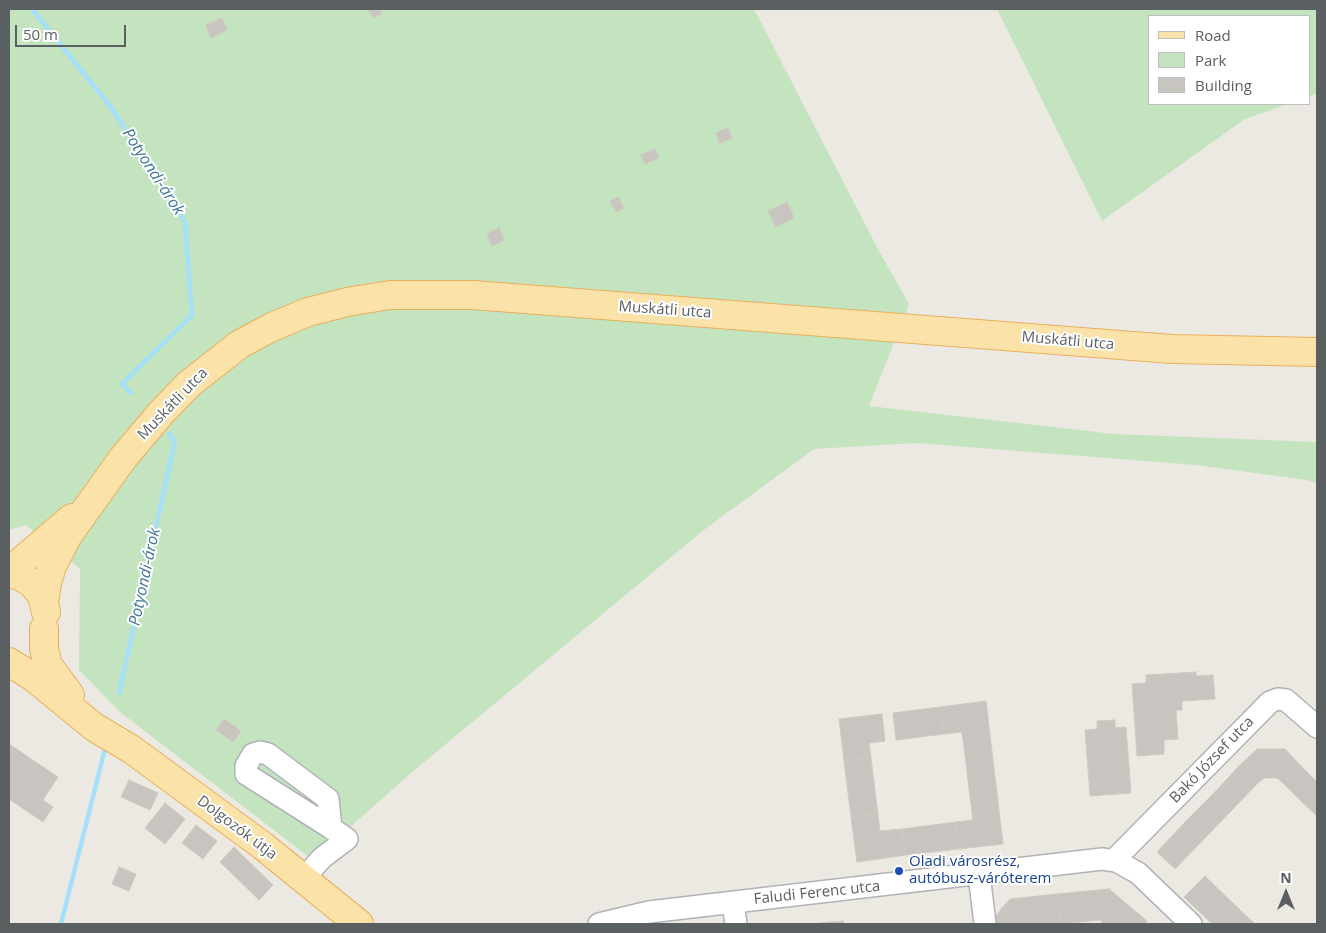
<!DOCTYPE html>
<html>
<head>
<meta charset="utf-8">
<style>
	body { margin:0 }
	#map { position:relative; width:1326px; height:933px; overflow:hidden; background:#ece9e2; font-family:"Open Sans",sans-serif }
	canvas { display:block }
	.frame { position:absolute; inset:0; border:10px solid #5a5f62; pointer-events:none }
	.legend { position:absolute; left:1148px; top:15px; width:162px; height:90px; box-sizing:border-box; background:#fff; border:1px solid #bdbfc0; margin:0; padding:6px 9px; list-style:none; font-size:15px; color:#5a5f62 }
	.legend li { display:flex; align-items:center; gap:10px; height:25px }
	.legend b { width:25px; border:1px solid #bdbfc0 }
	.north { position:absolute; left:1261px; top:868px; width:50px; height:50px; -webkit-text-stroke:4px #fff; paint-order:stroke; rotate:0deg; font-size:14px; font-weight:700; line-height:20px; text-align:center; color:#5a5f62 }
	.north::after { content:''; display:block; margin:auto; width:18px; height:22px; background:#5a5f62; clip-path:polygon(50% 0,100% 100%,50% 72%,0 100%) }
	.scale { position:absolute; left:15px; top:25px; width:111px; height:22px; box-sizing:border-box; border:2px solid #5a5f62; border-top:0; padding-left:6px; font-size:15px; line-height:18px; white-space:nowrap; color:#5a5f62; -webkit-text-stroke:4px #fff; paint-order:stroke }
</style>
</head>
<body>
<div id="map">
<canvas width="1326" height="933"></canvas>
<div class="frame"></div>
<ul class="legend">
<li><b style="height:6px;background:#fbe2a8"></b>Road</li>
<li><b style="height:14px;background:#c4e3bf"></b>Park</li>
<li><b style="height:14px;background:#c8c4bf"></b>Building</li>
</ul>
<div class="north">N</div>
<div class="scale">50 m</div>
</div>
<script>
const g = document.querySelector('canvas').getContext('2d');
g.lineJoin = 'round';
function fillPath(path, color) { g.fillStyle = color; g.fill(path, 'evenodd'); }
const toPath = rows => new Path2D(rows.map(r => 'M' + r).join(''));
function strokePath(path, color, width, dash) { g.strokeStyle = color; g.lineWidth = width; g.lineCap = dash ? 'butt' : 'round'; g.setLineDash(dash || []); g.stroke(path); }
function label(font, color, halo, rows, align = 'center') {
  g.font = font + ' "Open Sans",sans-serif'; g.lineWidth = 4; g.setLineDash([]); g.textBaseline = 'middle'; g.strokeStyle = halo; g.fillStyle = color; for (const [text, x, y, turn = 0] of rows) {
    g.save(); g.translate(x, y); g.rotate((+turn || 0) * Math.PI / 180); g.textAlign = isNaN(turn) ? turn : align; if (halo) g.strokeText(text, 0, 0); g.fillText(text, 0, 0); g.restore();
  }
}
fillPath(toPath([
	[9,9,754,9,879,251,909,304,869,406,1114,434,1317,442,1317,483,1307,480,1196,465,917,443,814,449,705,529,411,773,313,860,120,712,79,670,80,569,26,525,9,530],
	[997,9,1317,9,1317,93,1310,96,1310,16,1150,16,1150,104,1288,104,1245,119,1102,221]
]), '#c4e3bf');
strokePath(toPath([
	[32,9,111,107,185,222,192,315,122,384,131,393],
	[119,693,175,441,169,434],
	[61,924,105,749]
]), '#a4e0fa', 4.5);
const building = toPath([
	[368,9,379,9,382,14,373,18,368,9],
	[222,18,227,30,211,38,206,25,222,18],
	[728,128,732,138,720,143,716,133,728,128],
	[655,149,659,158,645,164,641,155,655,149],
	[618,197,624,208,616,212,610,201,618,197],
	[787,202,794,218,776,227,768,211,787,202],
	[499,228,504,240,492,246,487,234,499,228],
	[1196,672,1196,676,1213,675,1215,699,1182,701,1182,710,1176,710,1178,739,1164,740,1164,754,1137,756,1132,684,1146,683,1146,675,1196,672],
	[986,701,992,752,965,755,962,732,944,734,940,707,986,701],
	[940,707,944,734,896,740,893,713,940,707],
	[882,714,885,741,869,743,871,758,844,761,839,719,882,714],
	[224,719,241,731,233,742,216,730,224,719],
	[1115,720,1115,728,1126,727,1131,793,1090,796,1085,730,1097,729,1097,721,1115,720],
	[9,744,58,777,43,800,53,807,43,822,9,799,9,744],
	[1257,749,1285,749,1300,765,1283,783,1277,778,1264,778,1257,784,1239,766,1257,749],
	[992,752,998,802,971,805,965,755,992,752],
	[871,758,878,814,851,817,844,761,871,758],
	[1300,765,1317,782,1317,793,1305,805,1283,783,1300,765],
	[1239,766,1257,784,1233,809,1215,792,1239,766],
	[129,780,158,793,150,810,121,797,129,780],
	[1215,792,1233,809,1205,838,1187,820,1215,792],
	[1317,793,1317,816,1305,805,1317,793],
	[998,802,1003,844,959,849,956,822,973,820,971,805,998,802],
	[165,803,185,819,165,844,145,828,165,803],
	[878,814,880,831,902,829,906,855,857,862,851,817,878,814],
	[1187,820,1205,838,1175,869,1157,852,1187,820],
	[956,822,959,849,906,855,902,829,956,822],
	[196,825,217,841,203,859,182,843,196,825],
	[234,847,273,885,259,900,220,862,234,847],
	[119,867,136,874,129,891,112,884,119,867],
	[1205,876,1239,909,1224,924,1212,924,1184,897,1205,876],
	[1109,889,1147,921,1145,924,1104,924,1100,920,1109,889],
	[1109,889,1100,920,1060,924,1057,894,1109,889],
	[1057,894,1060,924,1022,924,1001,909,1010,899,1057,894],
	[1001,909,1022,924,993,924,993,920,1001,909],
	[1239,909,1255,924,1224,924,1239,909],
	[843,921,843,924,808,924,843,921]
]);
fillPath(building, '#c8c4bf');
strokePath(building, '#d1c9c0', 1);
const minor = toPath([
	[1116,861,1118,856,1270,702,1278,699,1286,700,1317,727],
	[979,874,985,924],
	[304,878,322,858,347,839,331,828,328,799,268,754,260,752,253,754,246,766,246,774,331,828],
	[733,903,736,924],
	[599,924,649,912,1102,859,1116,861,1138,873,1191,924]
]);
const major = toPath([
	[9,568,18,564,72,518],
	[9,573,20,576,33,584,42,596,46,612],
	[44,603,47,583,52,566,68,535,123,458,161,413,189,384,240,344,272,327,308,312,347,302,390,295,473,295,1172,349,1317,352],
	[44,629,44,649,48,665,70,695],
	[9,662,33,677,94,727,131,749,263,846,359,924]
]);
strokePath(minor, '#afb3b7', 24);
strokePath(major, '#eaaf5d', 30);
strokePath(minor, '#fff', 21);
strokePath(major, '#fbe2a8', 28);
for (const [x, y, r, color] of [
	[899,871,5,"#1a4fb4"]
]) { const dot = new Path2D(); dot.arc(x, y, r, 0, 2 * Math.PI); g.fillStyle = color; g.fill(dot); strokePath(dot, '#fff', 2); }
label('15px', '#5a5f62', '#fff', [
	["Muskátli utca",665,310,4],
	["Muskátli utca",1068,341,5],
	["Muskátli utca",173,404,-46],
	["Bakó József utca",1212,760,-46],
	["Dolgozók útja",237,828,37],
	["Faludi Ferenc utca",817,893,-6]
]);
label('15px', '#164399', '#fff', [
	["Oladi városrész,",909,862],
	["autóbusz-váróterem",909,879]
], 'left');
label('italic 16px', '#3d779a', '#fff', [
	["Potyondi-árok",153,172,57],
	["Potyondi-árok",145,577,-78]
]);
</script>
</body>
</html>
